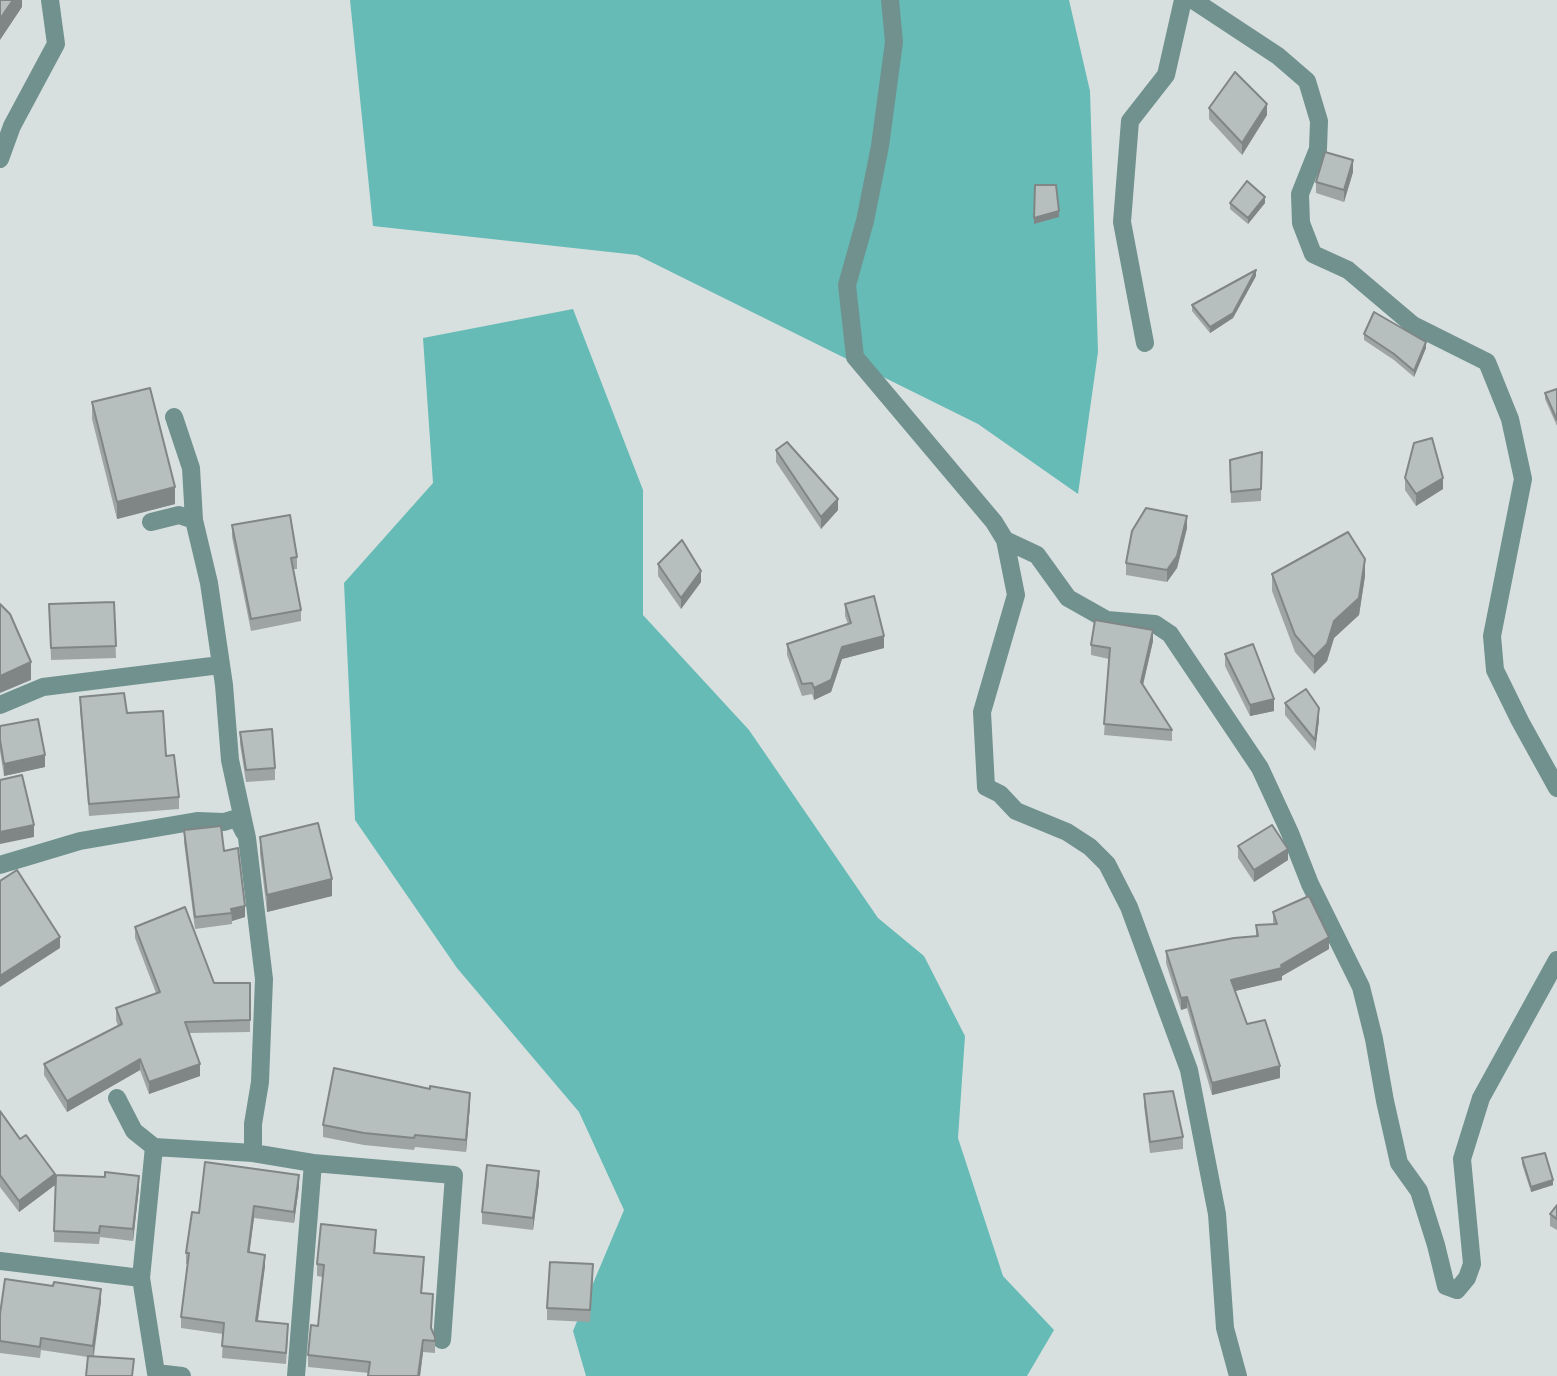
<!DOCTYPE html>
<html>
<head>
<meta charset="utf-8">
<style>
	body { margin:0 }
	canvas { display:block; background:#d7e0df }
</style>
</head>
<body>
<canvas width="1557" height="1376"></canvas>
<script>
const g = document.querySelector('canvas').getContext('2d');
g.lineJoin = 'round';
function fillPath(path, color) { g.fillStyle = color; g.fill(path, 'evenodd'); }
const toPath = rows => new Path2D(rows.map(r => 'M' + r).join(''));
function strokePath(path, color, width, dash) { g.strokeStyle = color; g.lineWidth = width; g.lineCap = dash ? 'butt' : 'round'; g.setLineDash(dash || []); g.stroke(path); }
fillPath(toPath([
	[350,0,1069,0,1090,91,1098,352,1078,494,978,424,637,255,373,226],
	[573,309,643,490,643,615,749,730,878,918,924,956,965,1036,958,1138,1003,1276,1054,1330,1027,1376,586,1376,573,1331,624,1210,579,1112,457,968,355,820,344,583,433,483,423,338]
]), '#67bbb6');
strokePath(toPath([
	[890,0,894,42,880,146,865,221,847,285,855,357,994,522,1005,540,1016,595,982,712,986,787,1000,794,1016,811,1067,832,1090,847,1107,864,1129,907,1189,1070,1217,1214,1225,1328,1238,1376],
	[1193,0,1278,56,1307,81,1319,121,1318,149,1300,194,1301,223,1313,254,1348,270,1413,325,1487,362,1510,419,1523,479,1492,636,1495,670,1520,721,1557,788],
	[0,159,12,126,56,44,50,0],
	[1145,343,1122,222,1130,121,1166,75,1183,0],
	[174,417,191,468,194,520,209,583,224,685,230,760,247,838,264,979,260,1082,253,1124,253,1153],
	[151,522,179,515,194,520],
	[1005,540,1037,555,1068,598,1107,620,1155,624,1170,634,1260,768,1290,833,1310,884,1361,987,1374,1039,1385,1101,1399,1163,1419,1191,1436,1245,1446,1286,1457,1290,1467,1278,1472,1264,1462,1159,1481,1098,1557,960],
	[0,705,43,687,220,665],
	[0,865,80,841,197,821,224,822,237,818,244,832],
	[117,1098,134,1131,154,1147,253,1153,313,1163,454,1175,442,1340],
	[154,1147,141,1278,156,1373,182,1376],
	[0,1261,141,1278],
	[296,1376,313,1163]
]), '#70918e', 18);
fillPath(toPath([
	[1209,108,1267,115,1242,155,1209,119],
	[1353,172,1344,202,1316,193,1316,182],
	[1230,203,1265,203,1248,224,1230,209],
	[1256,276,1233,318,1210,333,1192,311,1192,305],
	[1364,334,1426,348,1414,377,1394,360,1364,340],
	[1557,389,1557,426,1545,399,1545,393],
	[92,402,175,504,117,519,92,419],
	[776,450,838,510,821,529,776,462],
	[1262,452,1261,501,1231,503,1230,460],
	[1405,478,1443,489,1416,506,1405,490],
	[232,525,297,557,297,569,293,569,301,610,301,621,251,631,232,537],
	[1187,528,1177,568,1167,582,1126,575,1126,563],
	[658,564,701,582,681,609,658,576],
	[1272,574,1365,576,1359,615,1334,638,1327,661,1314,674,1295,652,1272,591],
	[114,602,116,658,51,660,49,604],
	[845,604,884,648,842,659,831,692,814,700,812,694,802,696,787,655,787,644,848,624,845,616],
	[1153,641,1143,685,1172,730,1172,741,1104,735,1109,659,1091,655,1091,645],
	[1225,654,1274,711,1250,716,1225,666],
	[80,697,127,713,166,756,179,797,179,809,89,816,80,709],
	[1285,703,1319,720,1315,751,1285,715],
	[0,726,45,767,4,776,0,751],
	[240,732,275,768,275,780,246,782,240,744],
	[184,830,224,851,245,917,232,921,232,924,195,929,184,842],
	[260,837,332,896,267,912,260,854],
	[1238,846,1288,860,1254,882,1238,858],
	[1273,912,1329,949,1282,976,1282,980,1235,991,1247,1024,1280,1078,1212,1095,1187,1008,1181,1010,1166,963,1166,951,1256,936,1256,925,1273,924],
	[135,927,214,983,250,983,250,1032,189,1033,200,1076,149,1094,140,1070,67,1112,44,1075,44,1064,118,1026,116,1020,116,1008,156,993,135,938],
	[1144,1094,1183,1137,1183,1149,1150,1153,1144,1106],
	[470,1105,466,1152,415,1147,414,1150,364,1145,323,1137,323,1125],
	[0,1111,55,1185,19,1212,0,1187],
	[1522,1158,1553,1185,1531,1192,1522,1164],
	[105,1177,139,1188,133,1241,100,1237,99,1244,54,1242,54,1231],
	[539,1183,533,1230,482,1224,482,1212],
	[299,1186,294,1223,254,1218,249,1253,265,1266,258,1321,288,1335,286,1364,222,1358,223,1334,181,1328,181,1317,188,1264,186,1264,186,1253,199,1213],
	[1557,1205,1557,1230,1550,1226,1550,1214],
	[376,1241,375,1253,424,1269,422,1293,433,1306,431,1329,435,1337,435,1353,423,1352,420,1376,368,1376,369,1373,308,1367,308,1355,318,1326,323,1277,317,1276,317,1264],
	[593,1276,590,1322,547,1320,547,1308],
	[101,1301,94,1356,88,1357,41,1350,40,1358,0,1353,0,1314]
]), '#9da4a3');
fillPath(toPath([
	[13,0,22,0,22,7,0,40,0,19],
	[1267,104,1267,115,1242,155,1242,143],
	[1353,160,1353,172,1344,202,1344,190],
	[1265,197,1265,203,1248,224,1248,218],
	[1059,211,1059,217,1034,224,1034,218],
	[1256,270,1256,276,1233,318,1210,333,1210,327],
	[1426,342,1426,348,1414,377,1414,371],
	[1443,478,1443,489,1416,506,1416,494],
	[175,487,175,504,117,519,117,502],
	[838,499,838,510,821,529,821,517],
	[1187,516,1187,528,1177,568,1167,582,1167,570],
	[1365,559,1365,576,1359,615,1334,638,1327,661,1314,674,1314,657,1334,621],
	[701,571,701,582,681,609,681,598],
	[1153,630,1153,641,1141,693,1141,682],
	[884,636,884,648,842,659,831,692,814,700,814,688,842,647],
	[31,662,31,680,0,693,0,676],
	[1274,699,1274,711,1250,716,1250,705],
	[1319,708,1319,720,1315,751,1315,740],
	[45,755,45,767,4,776,4,764],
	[34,825,34,837,0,844,0,832],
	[1288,849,1288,860,1254,882,1254,870],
	[332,879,332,896,267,912,267,895],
	[245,906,245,917,232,921,231,909],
	[60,937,60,948,0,987,0,976],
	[1329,937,1329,949,1282,976,1282,980,1231,992,1231,980,1281,965],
	[1187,997,1187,1008,1181,1010,1181,998],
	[140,1059,140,1070,67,1112,67,1101],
	[200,1064,200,1076,149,1094,149,1082],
	[1280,1066,1280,1078,1212,1095,1212,1083],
	[470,1093,470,1105,466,1152,466,1140],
	[539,1171,539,1183,533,1230,533,1218],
	[55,1174,55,1185,19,1212,19,1201],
	[299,1175,299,1186,294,1223,294,1212],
	[139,1176,139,1188,133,1241,133,1229],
	[1553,1180,1553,1185,1531,1192,1531,1187],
	[254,1206,254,1218,248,1264,248,1252],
	[265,1255,265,1266,256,1333,256,1321],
	[101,1289,101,1301,93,1358,93,1346],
	[423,1340,423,1352,420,1376,418,1376]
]), '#7f8685');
const building = toPath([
	[0,0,13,0,0,19,0,0],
	[1235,72,1267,104,1242,143,1209,108,1235,72],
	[1325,152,1353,160,1344,190,1316,182,1325,152],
	[1247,181,1265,197,1248,218,1230,203,1247,181],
	[1035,185,1056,185,1059,211,1034,218,1035,185],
	[1256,270,1233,313,1210,327,1192,305,1256,270],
	[1374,312,1426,342,1414,371,1394,354,1364,334,1374,312],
	[150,388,175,487,117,502,92,402,150,388],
	[1557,389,1557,420,1545,393,1557,389],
	[1432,438,1443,478,1416,494,1405,478,1414,443,1432,438],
	[787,442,838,499,821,517,776,450,787,442],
	[1262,452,1261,489,1231,492,1230,460,1262,452],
	[1146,508,1187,516,1177,556,1167,570,1126,563,1132,531,1146,508],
	[290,515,297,557,291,558,301,610,251,619,232,525,290,515],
	[1348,532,1365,559,1359,598,1334,621,1327,644,1314,657,1295,635,1272,574,1348,532],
	[682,540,701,571,681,598,658,564,682,540],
	[874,596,884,636,842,647,831,680,814,688,812,683,802,684,787,644,851,623,845,604,874,596],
	[114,602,116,646,51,648,49,604,114,602],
	[0,604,10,614,31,662,0,676,0,604],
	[1095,620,1153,630,1141,682,1172,730,1104,724,1110,648,1091,645,1095,620],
	[1253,644,1274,699,1250,705,1225,654,1253,644],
	[1306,689,1319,708,1315,740,1285,703,1306,689],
	[124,693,127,713,163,711,166,756,174,755,179,797,89,804,80,697,124,693],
	[38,719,45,755,4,764,0,740,0,726,38,719],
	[272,729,275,768,246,770,240,732,272,729],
	[22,775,34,825,0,832,0,780,22,775],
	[318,823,332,879,267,895,260,837,318,823],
	[1272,825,1288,849,1254,870,1238,846,1272,825],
	[221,826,224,851,238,848,245,906,231,909,232,913,195,917,184,830,221,826],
	[17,870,60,937,0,976,0,881,17,870],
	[1309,896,1329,937,1281,965,1282,968,1231,980,1247,1024,1265,1020,1280,1066,1212,1083,1187,997,1181,998,1166,951,1234,938,1258,936,1256,925,1277,924,1273,912,1309,896],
	[185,907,214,983,250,983,250,1020,185,1022,200,1064,149,1082,140,1059,67,1101,44,1064,122,1024,116,1008,160,992,135,927,185,907],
	[334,1068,430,1089,430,1086,470,1093,466,1140,415,1135,414,1138,364,1133,323,1125,334,1068],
	[1173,1091,1183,1137,1150,1142,1144,1094,1173,1091],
	[0,1111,20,1139,26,1135,55,1174,19,1201,0,1175,0,1111],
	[1545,1153,1553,1180,1531,1187,1522,1158,1545,1153],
	[205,1162,299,1175,294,1212,254,1206,248,1252,265,1255,256,1321,288,1324,286,1353,222,1346,224,1323,181,1317,189,1253,186,1253,192,1212,199,1213,205,1162],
	[487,1165,539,1171,533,1218,482,1212,487,1165],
	[105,1172,139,1176,133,1229,100,1226,99,1233,54,1231,56,1175,105,1177,105,1172],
	[1557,1205,1557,1219,1550,1214,1557,1205],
	[321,1224,376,1230,374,1253,424,1257,421,1293,433,1294,431,1328,435,1337,435,1341,423,1340,418,1376,368,1376,370,1362,308,1355,311,1325,318,1326,324,1265,317,1264,321,1224],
	[550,1262,593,1264,590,1310,547,1308,550,1262],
	[5,1279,53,1286,54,1282,101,1289,93,1346,41,1338,40,1347,0,1341,0,1314,5,1279],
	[88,1356,134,1359,132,1376,86,1376,88,1356]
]);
fillPath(building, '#b6bfbe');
strokePath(building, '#7f8685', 2);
</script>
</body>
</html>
